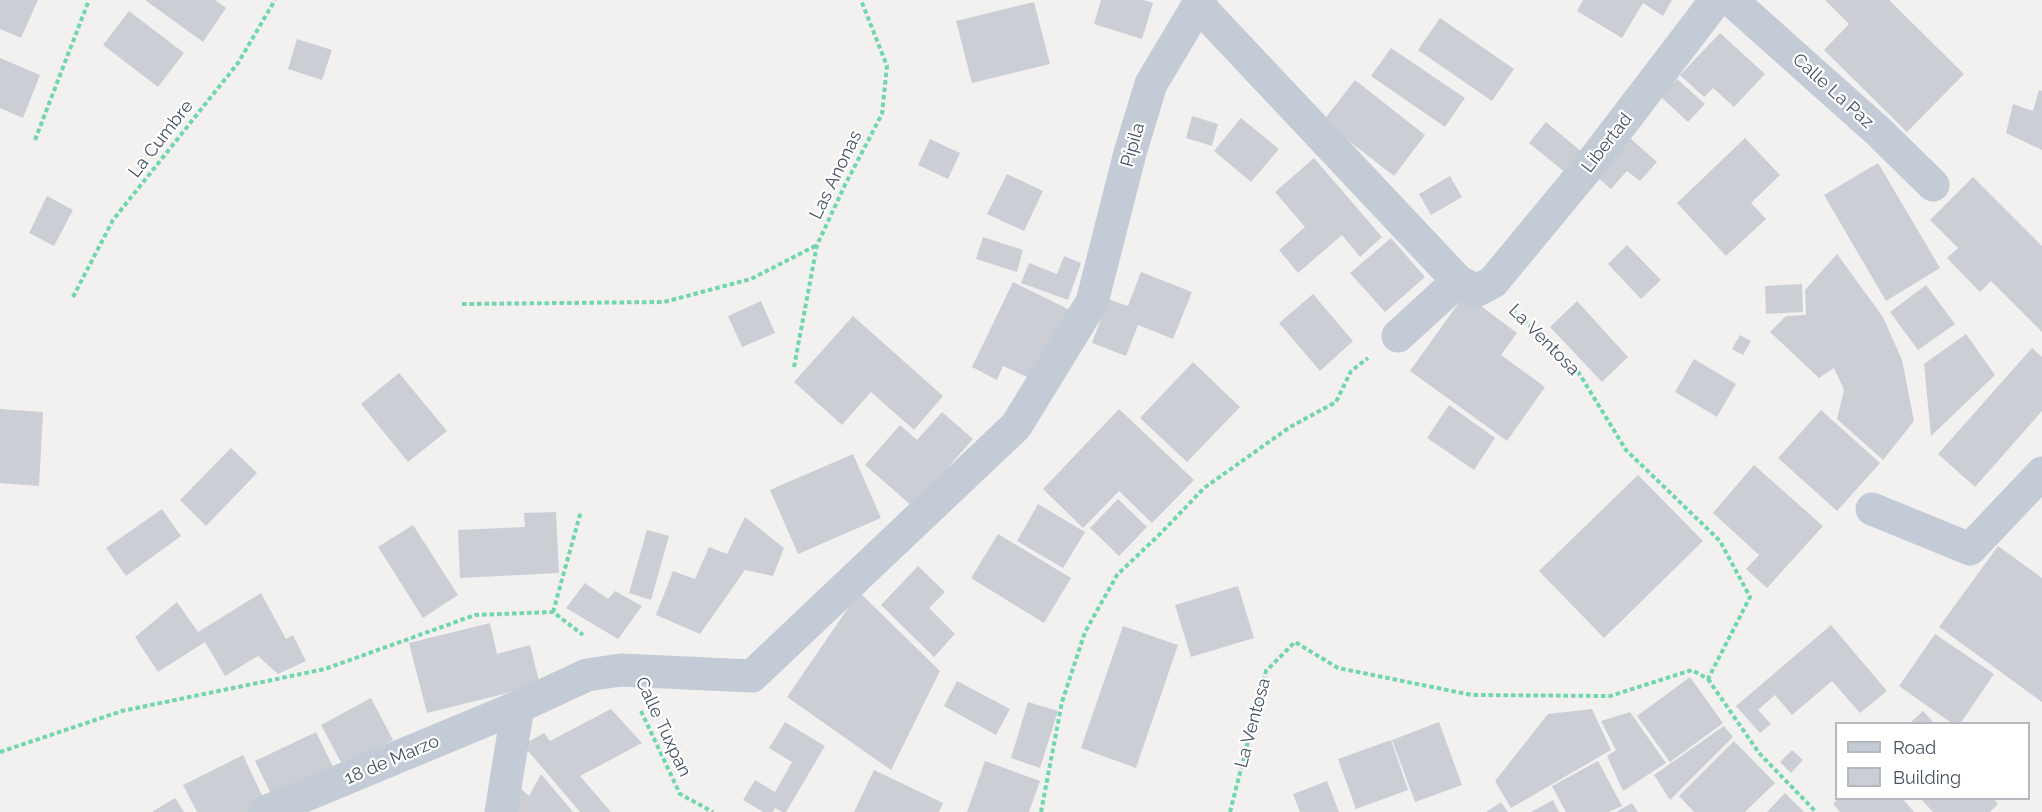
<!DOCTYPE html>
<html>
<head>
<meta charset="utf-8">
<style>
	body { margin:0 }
	#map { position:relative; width:2042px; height:812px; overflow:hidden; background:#f3f0f0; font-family:Raleway,sans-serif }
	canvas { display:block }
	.legend { position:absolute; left:1835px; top:722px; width:195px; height:78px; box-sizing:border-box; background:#fff; border:2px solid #b5b9bf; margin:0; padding:8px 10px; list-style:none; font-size:18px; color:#465160 }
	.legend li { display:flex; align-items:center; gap:12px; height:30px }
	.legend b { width:30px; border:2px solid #b5b9bf }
</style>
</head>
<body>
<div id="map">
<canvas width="2042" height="812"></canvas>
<ul class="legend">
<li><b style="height:8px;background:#c2cbd6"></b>Road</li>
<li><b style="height:16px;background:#ccced6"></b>Building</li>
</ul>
</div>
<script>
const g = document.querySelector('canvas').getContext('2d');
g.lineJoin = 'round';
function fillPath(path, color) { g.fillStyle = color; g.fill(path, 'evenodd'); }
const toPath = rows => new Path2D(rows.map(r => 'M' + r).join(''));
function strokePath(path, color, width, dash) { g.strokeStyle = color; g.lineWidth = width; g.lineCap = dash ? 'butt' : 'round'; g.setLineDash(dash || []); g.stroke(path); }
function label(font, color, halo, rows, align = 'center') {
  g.font = font + ' Raleway,sans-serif'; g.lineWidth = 4.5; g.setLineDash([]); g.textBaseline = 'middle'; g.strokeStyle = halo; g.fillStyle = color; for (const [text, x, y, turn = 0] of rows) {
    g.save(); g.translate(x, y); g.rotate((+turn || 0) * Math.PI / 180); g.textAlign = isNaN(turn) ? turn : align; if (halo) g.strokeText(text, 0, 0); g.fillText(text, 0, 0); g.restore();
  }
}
fillPath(toPath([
	[0,0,38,0,21,38,0,29],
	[145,0,215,0,226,8,203,42],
	[1101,0,1143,0,1153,3,1142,39,1094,24],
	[1583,0,1672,0,1663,16,1643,3,1622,38,1577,11],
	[1825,0,1889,0,1964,74,1907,132,1824,50,1849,24],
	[1034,2,1050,64,972,83,956,21],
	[129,11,184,53,158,87,103,45],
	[1440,18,1514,69,1492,101,1418,50],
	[1720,33,1765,74,1734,107,1713,88,1704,97,1680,75],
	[297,39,332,50,322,80,288,69],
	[1391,48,1465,98,1445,127,1371,76],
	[0,58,40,75,23,118,0,108],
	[1677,79,1705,104,1688,122,1661,97],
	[1355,80,1425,135,1394,176,1323,121],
	[2039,90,2042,91,2042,150,2006,133,2013,104,2033,111],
	[1192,116,1218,124,1212,146,1186,138],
	[1241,118,1279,149,1251,182,1214,151],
	[1546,122,1582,152,1566,173,1529,143],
	[1630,138,1657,162,1640,181,1627,171,1611,189,1596,176],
	[1745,138,1780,175,1751,203,1766,219,1726,256,1677,203],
	[930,139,960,153,948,179,918,165],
	[1314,158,1382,237,1360,257,1342,235,1298,273,1279,250,1305,227,1275,192],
	[1878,163,1940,268,1886,301,1824,195],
	[1007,174,1043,191,1024,231,987,214],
	[1450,176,1462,197,1431,215,1419,194],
	[1973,177,2042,246,2042,332,1991,281,1980,292,1947,258,1958,248,1930,220],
	[47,196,73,210,54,246,29,233],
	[983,237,1023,250,1017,272,976,259],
	[1391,238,1425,277,1385,312,1350,273],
	[1627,245,1661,280,1641,299,1608,264],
	[1837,254,1883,317,1902,360,1914,421,1883,460,1837,419,1844,390,1834,368,1819,378,1770,332,1786,316,1806,315,1805,290],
	[1064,256,1081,263,1068,300,1021,283,1029,263,1057,274],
	[1141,272,1192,292,1173,339,1138,325,1126,356,1092,343,1108,299,1128,306],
	[1013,282,1072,311,1038,382,1003,366,997,380,972,367],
	[1802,284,1803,312,1766,314,1765,286],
	[1926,285,1955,324,1918,350,1890,312],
	[1313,294,1353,341,1320,371,1279,323],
	[1465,294,1517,333,1501,355,1545,387,1507,441,1410,371],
	[761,301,775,333,742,347,728,316],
	[1577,301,1628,357,1602,382,1550,327],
	[853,316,943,396,914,430,871,392,842,425,794,382],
	[1966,334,1995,375,1931,436,1924,364],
	[1740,335,1751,341,1743,355,1732,349],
	[2032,348,2042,357,2042,411,1975,487,1938,454],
	[1694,359,1736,384,1717,417,1675,392],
	[1193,362,1240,407,1187,462,1140,418],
	[399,373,447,431,408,462,361,404],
	[1449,405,1495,438,1474,470,1427,438],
	[0,409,43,412,39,486,0,483],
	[1119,409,1194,480,1152,523,1119,491,1083,528,1043,489],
	[1821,410,1880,463,1837,511,1778,458],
	[942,412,973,439,913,507,865,465,900,425,917,440],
	[231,448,257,473,206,526,180,500],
	[853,454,881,518,798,554,770,490],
	[1754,465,1823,526,1767,588,1746,569,1759,555,1713,513],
	[1638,475,1703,541,1604,638,1539,571],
	[1118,499,1147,527,1119,556,1090,528],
	[1038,504,1085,532,1063,568,1017,541],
	[162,509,181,536,126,576,106,548],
	[556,512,559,573,460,578,458,530,525,527,524,513],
	[745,517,784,548,773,576,745,570,700,634,656,615,673,571,695,579,709,547,727,554],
	[413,525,458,595,423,618,378,547],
	[647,530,669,536,651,600,629,593],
	[998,534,1071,578,1044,623,971,578],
	[1998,546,2042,578,2042,702,1939,627],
	[918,566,945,592,929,608,955,634,934,657,881,605],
	[585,583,608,599,615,591,642,606,618,639,566,608],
	[1238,586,1254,638,1191,657,1175,605],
	[859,592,940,671,891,770,787,697],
	[261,593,286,639,293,635,306,661,278,674,258,656,225,676,205,642,158,672,135,637,177,602,198,632],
	[490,623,497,654,530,645,540,685,427,713,409,643],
	[1831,625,1887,691,1860,713,1832,681,1792,715,1775,695,1758,710,1771,724,1760,733,1736,706],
	[1123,626,1178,645,1136,768,1081,748],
	[1935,634,1994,674,1960,724,1953,724,1899,686],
	[1690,677,1723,723,1670,762,1637,716],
	[957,681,1010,709,996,735,944,706],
	[371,698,393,740,343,766,321,725],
	[1028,702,1058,711,1040,768,1011,758],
	[611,709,642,743,580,776,611,812,580,812,523,745,544,733,550,741],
	[1592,709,1611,750,1511,808,1495,781,1548,714],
	[1923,711,1935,724,1909,724],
	[1630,712,1666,763,1623,791,1607,756,1616,750,1601,721],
	[785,722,825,746,786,812,782,812,775,808,773,812,763,812,743,800,755,780,775,792,792,762,769,748],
	[1439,722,1462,785,1415,802,1392,740],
	[1724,726,1733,737,1670,800,1654,775],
	[316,732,338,777,277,806,255,761],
	[1391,740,1408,790,1356,809,1338,759],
	[1734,741,1775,783,1745,812,1694,812,1679,796],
	[1792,750,1803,760,1791,773,1780,762],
	[243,755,266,804,249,812,197,812,183,785],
	[985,761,1040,781,1029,812,967,812],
	[1598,761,1622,806,1609,812,1566,812,1552,786],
	[874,770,943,803,939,812,854,812],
	[541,774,573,812,511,812,519,787,529,796],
	[1327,781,1339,812,1300,812,1293,794],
	[1785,793,1804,812,1767,812],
	[175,798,184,812,152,812],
	[1839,798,1902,798,1914,812,1840,812,1833,804],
	[1920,798,1993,798,1998,804,1990,812,1933,812],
	[1553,800,1559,812,1531,812],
	[1501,802,1508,812,1486,812],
	[1632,803,1638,812,1616,812]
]), '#ccced6');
strokePath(toPath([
	[35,140,89,0],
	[73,297,113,220,238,63,275,0],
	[462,304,664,302,751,279,817,245],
	[794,367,817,245,845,185,882,114,887,66,861,0],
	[553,612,581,511],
	[1708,679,1759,753,1816,812],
	[641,711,680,794,713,812],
	[0,752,122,711,325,669,475,615,553,612,583,635],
	[1041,812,1062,702,1085,632,1117,575,1161,533,1204,488,1290,427,1336,402,1351,371,1368,358],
	[1230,812,1266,671,1295,642,1338,668,1472,695,1610,696,1692,670,1708,679,1750,597,1720,541,1626,450,1577,370,1515,312]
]), '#6fd6af', 4, [4.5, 3]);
strokePath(toPath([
	[1731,0,1879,132,1933,185],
	[1198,5,1458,281,1476,291,1493,282,1593,161,1716,0],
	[1398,336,1458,281],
	[1872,509,1970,549,2042,473],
	[265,812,518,707,587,675,621,670,752,676,1016,426,1092,302,1130,153,1151,84,1201,0],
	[501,812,518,707]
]), '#c2cbd6', 33);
label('18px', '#465160', '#fff', [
	["Calle La Paz",1833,91,42],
	["La Cumbre",161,139,-52],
	["Libertad",1607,143,-52],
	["Pípila",1133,145,-74],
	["Las Anonas",836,175,-64],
	["La Ventosa",1544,340,45],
	["La Ventosa",1253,723,-75],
	["Calle Tuxpan",663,727,65],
	["18 de Marzo",392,760,-23]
]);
</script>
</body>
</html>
